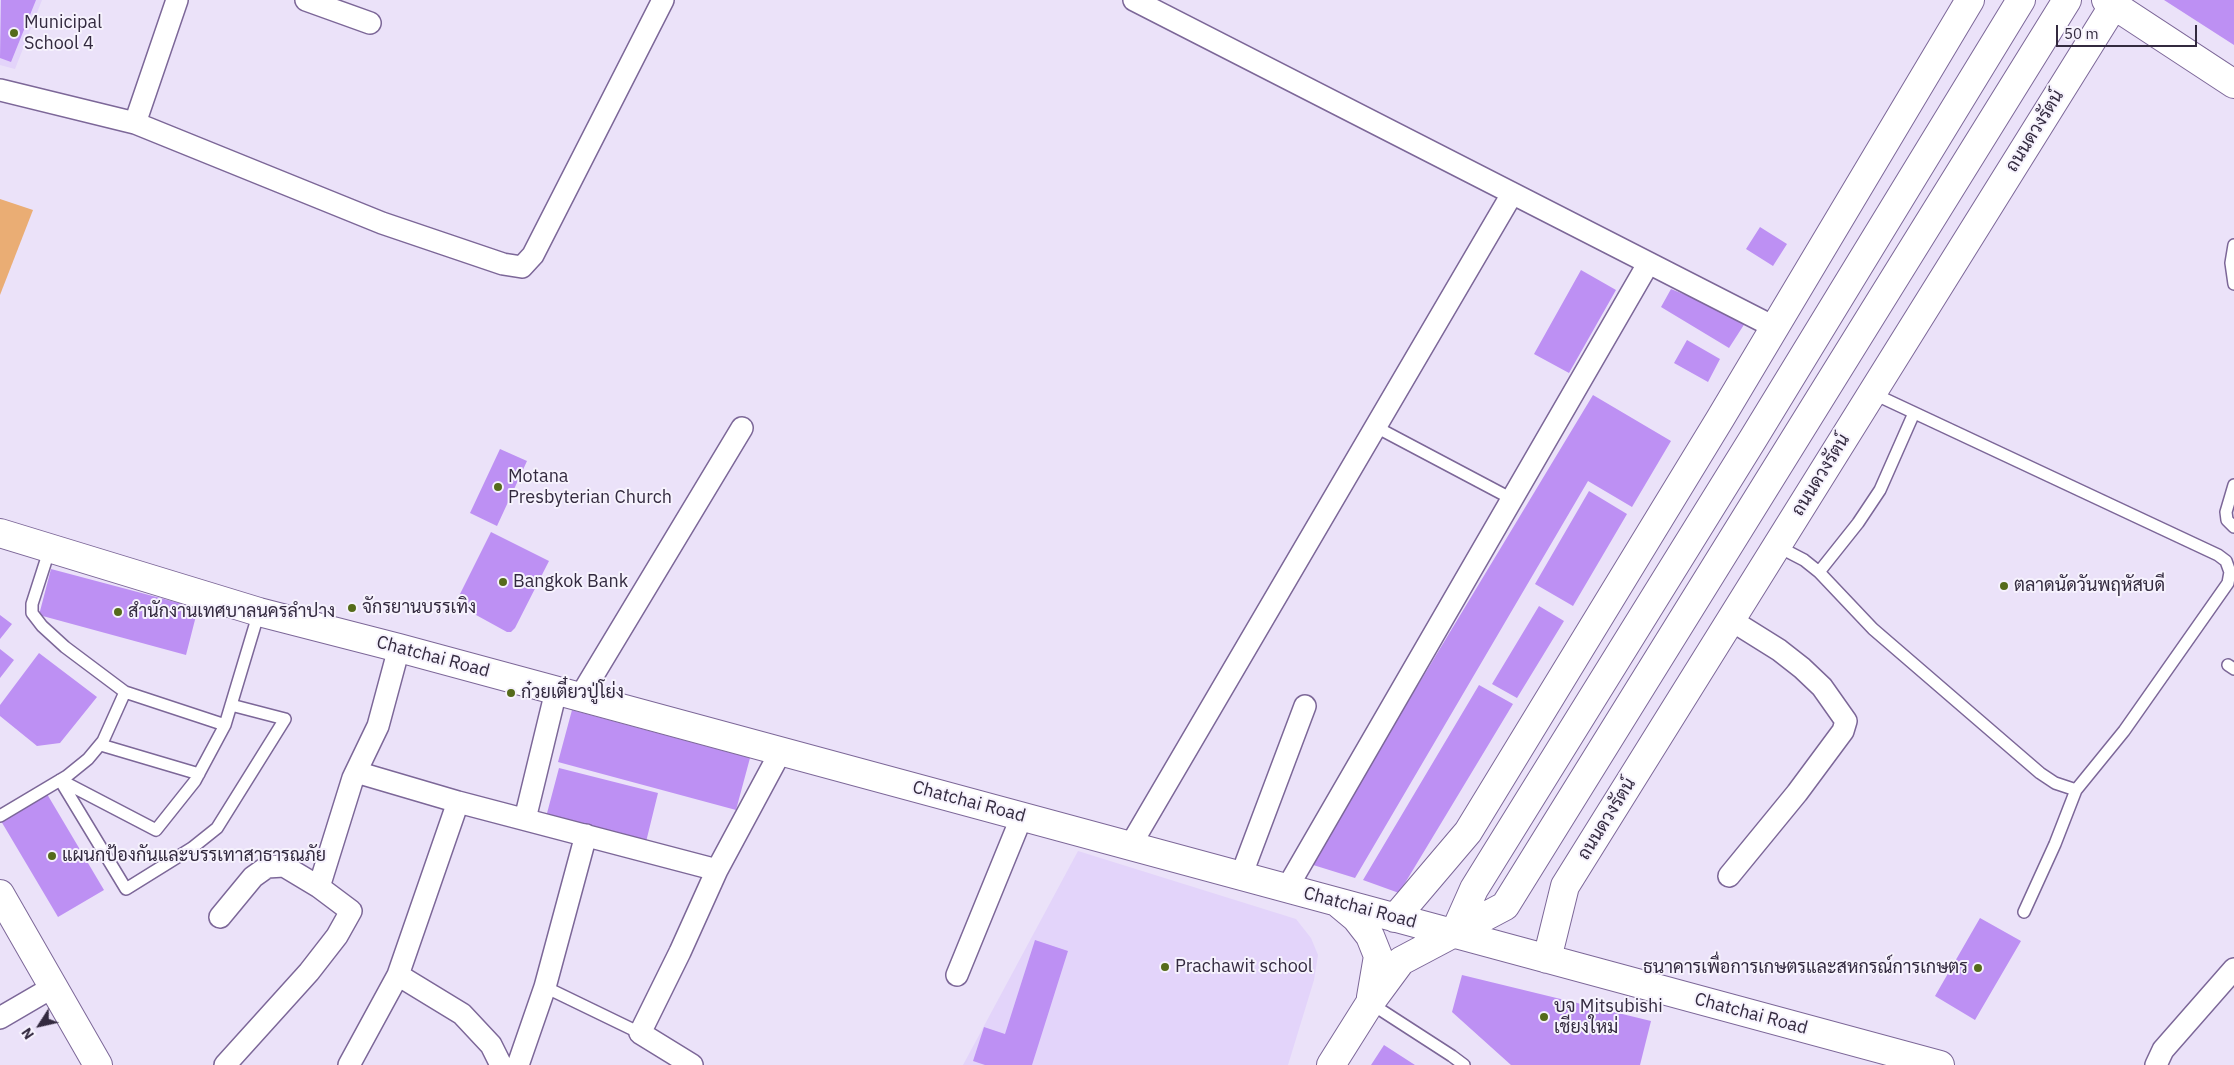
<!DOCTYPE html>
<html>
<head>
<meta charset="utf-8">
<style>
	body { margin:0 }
	#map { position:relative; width:2234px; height:1065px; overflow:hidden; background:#ebe2f9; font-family:"IBM Plex Sans",sans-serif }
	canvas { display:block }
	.north { position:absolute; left:15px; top:1000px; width:50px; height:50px; -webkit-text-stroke:4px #f6f2fd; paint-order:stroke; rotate:235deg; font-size:14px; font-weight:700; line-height:20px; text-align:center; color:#332a3f }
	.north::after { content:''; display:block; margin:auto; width:18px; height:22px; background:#332a3f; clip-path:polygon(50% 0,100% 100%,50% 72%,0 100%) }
	.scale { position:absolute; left:2056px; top:25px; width:141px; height:22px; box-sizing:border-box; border:2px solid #332a3f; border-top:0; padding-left:6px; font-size:15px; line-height:18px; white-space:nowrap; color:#332a3f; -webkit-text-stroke:4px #f6f2fd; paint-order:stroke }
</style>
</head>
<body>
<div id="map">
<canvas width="2234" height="1065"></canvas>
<div class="north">N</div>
<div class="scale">50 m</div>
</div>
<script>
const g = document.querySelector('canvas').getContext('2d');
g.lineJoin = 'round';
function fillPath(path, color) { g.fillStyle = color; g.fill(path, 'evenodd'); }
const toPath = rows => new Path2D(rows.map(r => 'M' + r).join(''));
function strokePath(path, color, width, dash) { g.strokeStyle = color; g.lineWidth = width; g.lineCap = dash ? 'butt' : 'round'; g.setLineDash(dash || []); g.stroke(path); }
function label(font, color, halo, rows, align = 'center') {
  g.font = font + ' "IBM Plex Sans",Sarabun,sans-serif'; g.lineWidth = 4; g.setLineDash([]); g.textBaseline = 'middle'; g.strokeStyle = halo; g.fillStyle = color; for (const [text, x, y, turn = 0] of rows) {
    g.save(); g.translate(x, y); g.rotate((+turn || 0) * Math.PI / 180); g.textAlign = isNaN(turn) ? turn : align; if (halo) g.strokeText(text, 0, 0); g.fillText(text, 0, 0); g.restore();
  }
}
fillPath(toPath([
	[0,0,42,0,15,69,0,65],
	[1078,851,1296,919,1311,938,1318,955,1314,980,1288,1065,963,1065]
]), '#e3d4fa');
fillPath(toPath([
	[0,199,33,210,0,295]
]), '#eaad74');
fillPath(toPath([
	[1,0,36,0,11,62,0,58],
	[2164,0,2234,0,2234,45],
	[1760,227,1787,244,1773,266,1746,249],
	[1581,270,1616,290,1569,373,1534,354],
	[1671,289,1747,320,1729,348,1661,307],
	[1687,340,1720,359,1708,382,1674,363],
	[1593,395,1671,441,1632,507,1588,481,1355,878,1310,864],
	[500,449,527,461,497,526,470,513],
	[1589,491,1627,514,1573,606,1535,584],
	[491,532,549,561,515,628,511,632,507,632,467,610,460,610,456,606,456,602],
	[51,569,198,608,186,655,39,615],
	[1539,606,1564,621,1517,698,1492,684],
	[0,615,12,624,0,639],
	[0,649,14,660,0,678],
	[39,653,97,697,60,743,37,746,0,716,0,705],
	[1479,685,1513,704,1399,893,1363,880],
	[572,710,750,758,736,810,558,762],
	[559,768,658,793,646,842,546,817],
	[47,794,104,890,58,917,1,821],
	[1980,918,2021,941,1975,1020,1935,996],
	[1035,940,1068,951,1032,1065,985,1065,973,1061,984,1027,1005,1034],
	[1462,975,1651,1021,1640,1065,1511,1065,1452,1012],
	[1384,1045,1415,1065,1371,1065]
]), '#bd90f3');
const lane = toPath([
	[2234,245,2231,263,2234,284],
	[1376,427,1512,499],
	[2234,485,2226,512,2227,520,2234,527],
	[1777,546,1804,560,1819,572,1873,629,2040,773,2055,783,2076,790,2124,731,2228,583,2230,572,2226,561,2218,555,1872,393],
	[50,548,32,604,32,613,42,626,65,647,125,692,225,725],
	[1819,572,1858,523,1880,490,1914,413],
	[2228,665,2234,669],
	[101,745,199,774],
	[60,780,126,889,192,848,217,828,285,719,231,705],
	[62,781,156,830,195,781,225,725,259,612],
	[0,816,67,776,88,759,103,741,125,692],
	[2024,912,2055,844,2076,790],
	[545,987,640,1033],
	[1370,1003,1452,1056,1464,1065]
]);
const street = toPath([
	[306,0,370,23],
	[1134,0,1774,327],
	[0,90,135,123,382,223,503,264,522,267,533,255,663,0],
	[135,123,177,0],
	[580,697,742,428],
	[356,772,458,802,717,870],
	[525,819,556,691],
	[1130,846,1512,194],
	[1241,876,1305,706],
	[1729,876,1797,793,1843,731,1846,721,1822,687,1802,668,1779,650,1731,620],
	[1287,888,1648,264],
	[220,917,253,877,267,867,284,866,319,887],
	[398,975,462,1014,491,1045,501,1065],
	[957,975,1022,816],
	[0,1018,53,987],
	[225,1065,309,972,337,936,351,911,319,887,353,778,378,726,399,648],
	[349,1065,398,975,458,802],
	[518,1065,545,987,586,835],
	[692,1065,640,1033,680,952,717,870,781,751],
	[2156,1065,2163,1050,2234,969]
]);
const secondary = toPath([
	[2106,0,2234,84],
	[0,533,259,612,399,648,1940,1065],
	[0,894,98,1065],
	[1338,903,1356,918,1370,936,1378,956,1371,997],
	[1395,918,1468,832,1720,419,1970,0],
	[1454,934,1474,889,1753,439,2021,0],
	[1547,959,1565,886,2117,0],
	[1331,1065,1370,1003,1401,961,1505,906,2067,0]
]);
strokePath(lane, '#7c6798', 14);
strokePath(street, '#7c6798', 24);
strokePath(secondary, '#7c6798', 30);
strokePath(lane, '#fff', 11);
strokePath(street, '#fff', 21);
strokePath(secondary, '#fff', 28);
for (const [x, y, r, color] of [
	[14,33,5,"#556b1a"],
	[498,487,5,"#556b1a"],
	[503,582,5,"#556b1a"],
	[2004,586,5,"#556b1a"],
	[352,608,5,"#556b1a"],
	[118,612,5,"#556b1a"],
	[511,693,5,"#556b1a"],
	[52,856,5,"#556b1a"],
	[1165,967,5,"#556b1a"],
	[1978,968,5,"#556b1a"],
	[1544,1017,5,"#556b1a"]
]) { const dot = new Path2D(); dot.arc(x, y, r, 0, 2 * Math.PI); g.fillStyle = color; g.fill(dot); strokePath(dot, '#f6f2fd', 2); }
label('18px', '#332a3f', '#f6f2fd', [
	["Municipal",24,23],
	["School 4",24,44],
	["Motana",508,477],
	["Presbyterian Church",508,498],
	["Bangkok Bank",513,582],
	["ตลาดนัดวันพฤหัสบดี",2014,586],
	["จักรยานบรรเทิง",362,608],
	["สำนักงานเทศบาลนครลำปาง",128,612],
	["ก๋วยเตี๋ยวปู่โย่ง",521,693],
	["แผนกป้องกันและบรรเทาสาธารณภัย",62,856],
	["Prachawit school",1175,967],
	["ธนาคารเพื่อการเกษตรและสหกรณ์การเกษตร",1968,968,"right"],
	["บจ Mitsubishi",1554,1007],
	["เชียงใหม่",1554,1028]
], 'left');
label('18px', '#332a3f', '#f6f2fd', [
	["ถนนดวงรัตน์",2035,131,-58],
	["ถนนดวงรัตน์",1821,475,-58],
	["Chatchai Road",433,657,15],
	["Chatchai Road",969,802,15],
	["ถนนดวงรัตน์",1607,819,-58],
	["Chatchai Road",1360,908,15],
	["Chatchai Road",1751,1014,15]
]);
</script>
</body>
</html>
